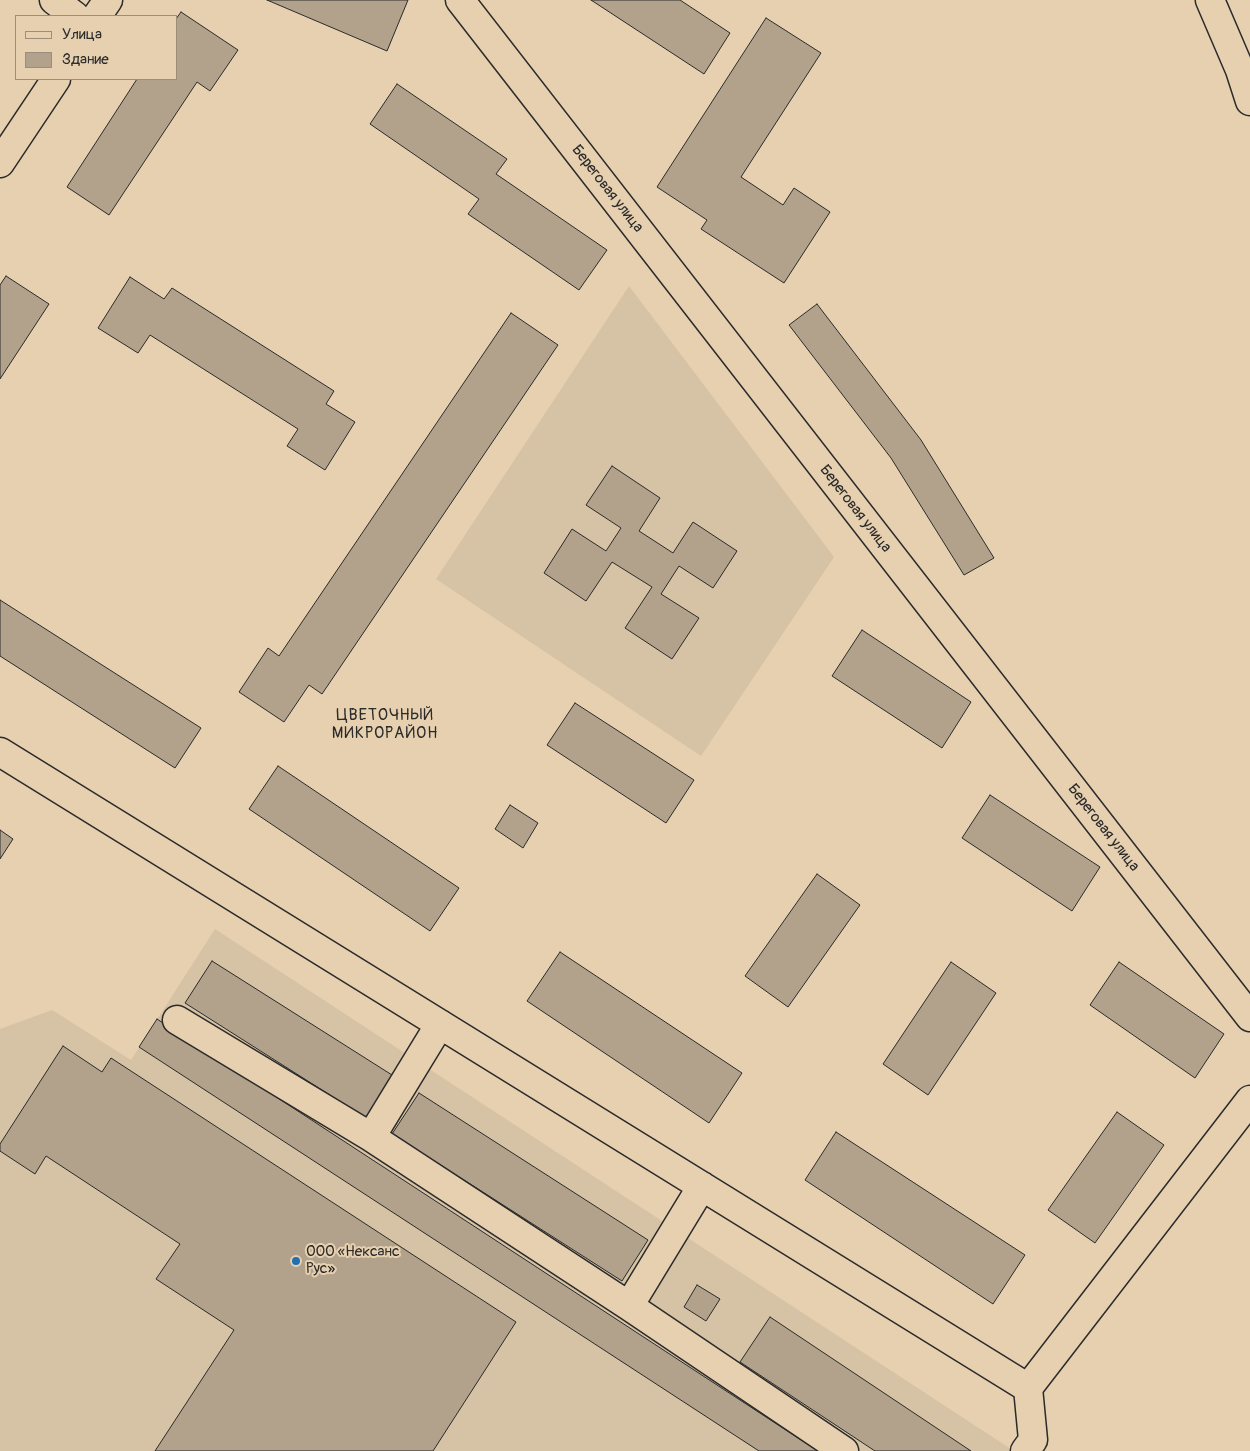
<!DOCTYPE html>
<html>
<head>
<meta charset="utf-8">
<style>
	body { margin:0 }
	#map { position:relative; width:1250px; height:1451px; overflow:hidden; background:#e6d0af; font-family:Pangolin,sans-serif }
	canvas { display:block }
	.legend { position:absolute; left:15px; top:15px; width:162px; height:65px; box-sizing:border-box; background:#e6d0af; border:1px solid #9b8e7a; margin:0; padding:6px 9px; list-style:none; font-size:15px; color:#2b2b2b }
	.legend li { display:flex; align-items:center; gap:10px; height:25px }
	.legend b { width:25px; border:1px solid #9b8e7a }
</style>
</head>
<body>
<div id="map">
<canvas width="1250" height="1451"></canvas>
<ul class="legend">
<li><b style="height:6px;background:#e6d0af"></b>Улица</li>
<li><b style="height:14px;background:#b2a28b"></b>Здание</li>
</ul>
</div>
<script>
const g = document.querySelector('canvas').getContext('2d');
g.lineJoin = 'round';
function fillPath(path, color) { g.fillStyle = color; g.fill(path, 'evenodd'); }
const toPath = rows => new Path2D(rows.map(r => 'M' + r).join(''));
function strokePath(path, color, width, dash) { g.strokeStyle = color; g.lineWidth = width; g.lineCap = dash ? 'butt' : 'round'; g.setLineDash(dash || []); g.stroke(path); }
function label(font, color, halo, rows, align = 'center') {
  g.font = font + ' Pangolin,sans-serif'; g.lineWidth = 4; g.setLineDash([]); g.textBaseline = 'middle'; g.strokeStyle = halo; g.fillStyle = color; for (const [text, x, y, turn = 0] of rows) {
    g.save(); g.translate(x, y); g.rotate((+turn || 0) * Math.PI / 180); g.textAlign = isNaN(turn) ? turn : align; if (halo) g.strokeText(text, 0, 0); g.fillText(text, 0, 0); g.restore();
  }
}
fillPath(toPath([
	[629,286,834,557,701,756,436,579],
	[215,929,1014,1451,0,1451,0,1029,52,1010,131,1060]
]), '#d6c2a4');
const building = toPath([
	[267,0,408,0,387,51,267,0],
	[591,0,680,0,730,33,704,74,591,0],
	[181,12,238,50,210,91,197,82,109,215,67,187,137,79,176,79,176,19,181,12],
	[766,18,821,53,741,177,783,205,794,188,830,212,784,283,701,229,707,220,657,187,766,18],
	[397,84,507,159,496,174,607,250,579,290,468,214,479,199,370,124,397,84],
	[6,276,49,304,0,379,0,285,6,276],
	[130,277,164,299,172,288,334,391,326,404,355,422,325,470,287,446,298,429,150,335,138,353,98,328,130,277],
	[817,304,921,440,994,558,964,575,891,458,789,325,817,304],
	[511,313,558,345,322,694,309,685,284,722,239,692,268,648,279,656,511,313],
	[612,466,660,498,639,531,673,553,693,522,737,551,713,588,679,566,661,594,699,618,672,659,625,628,652,587,612,562,586,601,544,573,572,529,606,551,621,528,586,505,612,466],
	[0,600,201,728,175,768,0,656,0,600],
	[862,630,971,702,942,748,832,676,862,630],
	[575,703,694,780,666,823,547,745,575,703],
	[278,766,459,888,430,931,249,809,278,766],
	[990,795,1100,867,1072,911,962,838,990,795],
	[510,805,538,823,523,848,495,829,510,805],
	[0,830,13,839,0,859,0,830],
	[817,874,860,905,788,1007,745,976,817,874],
	[560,952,742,1073,709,1123,527,1001,560,952],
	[212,961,392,1075,366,1118,185,1003,212,961],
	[951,962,996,993,928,1095,883,1064,951,962],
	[1119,962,1224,1034,1195,1078,1090,1005,1119,962],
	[157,1019,818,1451,759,1451,139,1047,157,1019],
	[63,1046,102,1072,111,1058,516,1322,433,1451,155,1451,234,1330,156,1279,180,1244,46,1156,35,1174,0,1151,0,1144,63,1046],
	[419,1093,648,1240,622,1281,392,1134,419,1093],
	[1117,1112,1164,1145,1095,1243,1048,1210,1117,1112],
	[836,1132,1025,1255,993,1304,805,1180,836,1132],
	[697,1285,720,1299,706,1321,684,1307,697,1285],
	[770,1317,971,1451,875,1451,740,1362,770,1317]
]);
fillPath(building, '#b2a28b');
strokePath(building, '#2b2b2b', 1);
const minor = toPath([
	[54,0,75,16],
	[460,0,1250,1017],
	[1210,0,1240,70,1250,101],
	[97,16,108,0],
	[0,163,56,79],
	[0,752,1028,1388],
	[177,1020,371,1137,629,1306,844,1451],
	[371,1137,440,1024],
	[629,1306,702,1186],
	[1025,1451,1033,1440,1028,1388,1250,1100]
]);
strokePath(minor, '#2b2b2b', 31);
strokePath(minor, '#e6d0af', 28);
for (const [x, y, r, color] of [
	[296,1261,5,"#1f6fb2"]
]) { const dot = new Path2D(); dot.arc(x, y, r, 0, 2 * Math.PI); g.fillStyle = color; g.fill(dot); strokePath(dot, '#e6d0af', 2); }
label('15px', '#2b2b2b', '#e6d0af', [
	["Береговая улица",607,189,52],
	["Береговая улица",855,509,52],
	["Береговая улица",1103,828,52]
]);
label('15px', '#2b2b2b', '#e6d0af', [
	["ООО «Нексанс",306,1252],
	["Рус»",306,1269]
], 'left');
g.letterSpacing = '1px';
label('16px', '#2b2b2b', '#e6d0af', [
	["ЦВЕТОЧНЫЙ",385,716],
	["МИКРОРАЙОН",385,734]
]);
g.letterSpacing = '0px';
</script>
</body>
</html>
